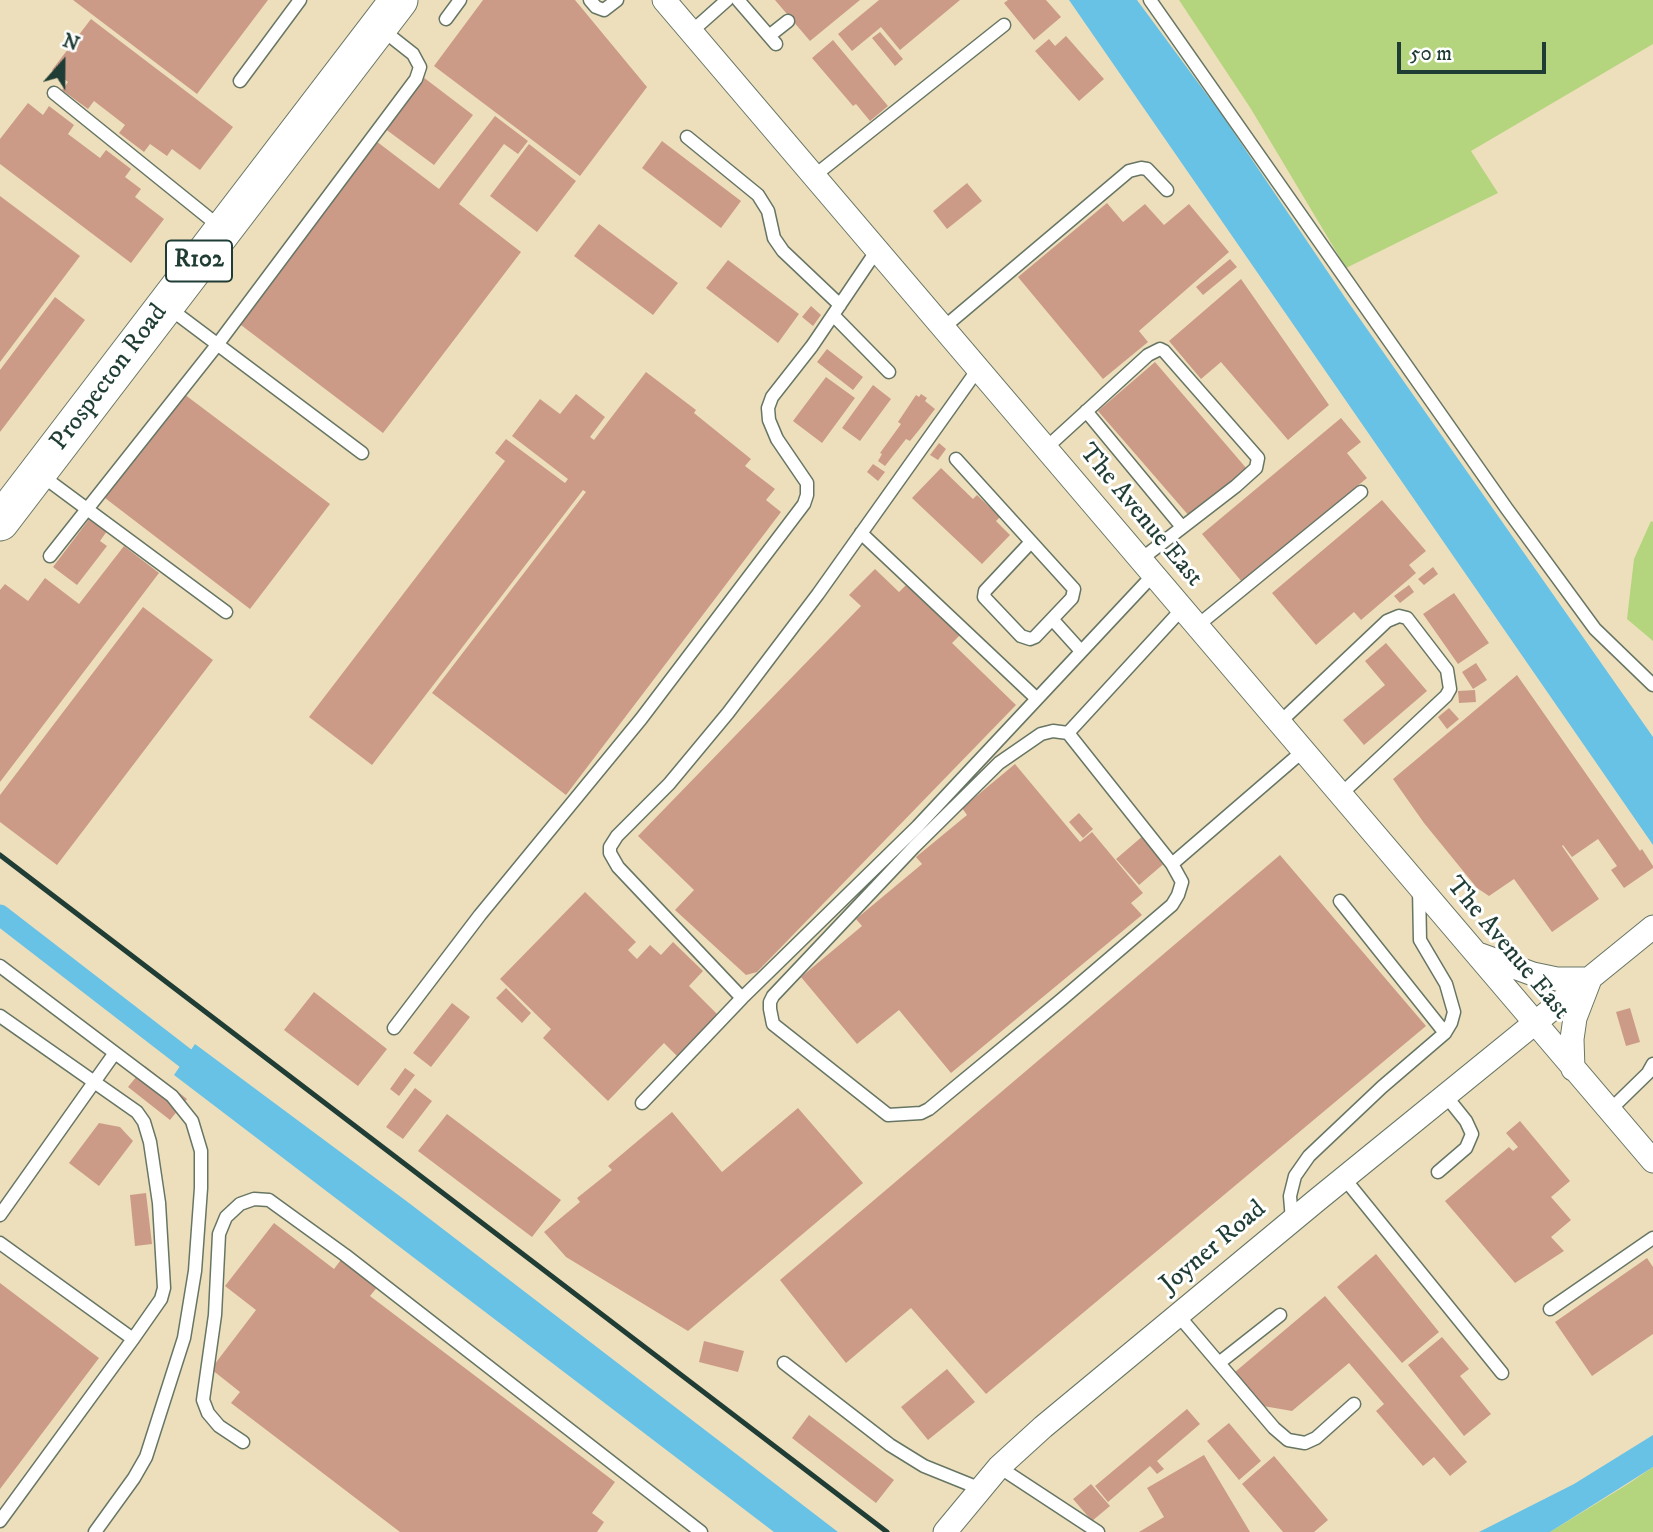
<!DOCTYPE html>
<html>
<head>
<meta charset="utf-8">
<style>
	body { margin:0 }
	#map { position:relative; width:1653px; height:1532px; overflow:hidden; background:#eddfbc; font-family:"IM FELL DW Pica",serif }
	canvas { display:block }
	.north { position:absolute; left:28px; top:28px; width:70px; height:70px; -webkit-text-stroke:5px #fff; paint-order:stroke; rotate:21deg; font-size:19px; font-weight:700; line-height:28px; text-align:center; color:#1f3d34 }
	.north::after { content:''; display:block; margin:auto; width:24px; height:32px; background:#1f3d34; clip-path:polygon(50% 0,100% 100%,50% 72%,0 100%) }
	.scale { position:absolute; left:1397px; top:42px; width:149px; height:32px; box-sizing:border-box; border:4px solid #1f3d34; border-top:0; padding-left:9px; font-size:21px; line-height:24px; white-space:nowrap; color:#1f3d34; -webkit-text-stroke:5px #fff; paint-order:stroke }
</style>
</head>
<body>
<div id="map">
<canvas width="1653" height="1532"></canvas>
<div class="north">N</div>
<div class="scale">50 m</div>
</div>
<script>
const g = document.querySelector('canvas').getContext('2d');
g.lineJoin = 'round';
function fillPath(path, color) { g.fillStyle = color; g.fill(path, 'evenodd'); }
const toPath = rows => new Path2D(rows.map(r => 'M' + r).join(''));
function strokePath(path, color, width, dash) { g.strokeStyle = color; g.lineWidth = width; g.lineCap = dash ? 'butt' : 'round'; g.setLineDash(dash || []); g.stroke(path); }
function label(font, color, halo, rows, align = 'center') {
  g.font = font + ' "IM FELL DW Pica",serif'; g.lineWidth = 6; g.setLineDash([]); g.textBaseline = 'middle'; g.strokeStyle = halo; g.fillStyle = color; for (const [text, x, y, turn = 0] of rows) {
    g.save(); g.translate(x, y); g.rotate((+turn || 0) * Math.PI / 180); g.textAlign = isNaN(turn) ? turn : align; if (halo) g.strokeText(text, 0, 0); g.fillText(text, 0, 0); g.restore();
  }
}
fillPath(toPath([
	[1179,0,1653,0,1653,44,1471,151,1498,193,1346,268,1251,109],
	[1651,521,1653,522,1653,641,1627,619,1634,559],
	[1653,1467,1653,1532,1550,1532,1628,1484]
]), '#b4d57d');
fillPath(toPath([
	[1069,0,1137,0,1222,115,1346,299,1653,737,1653,845],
	[195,1044,409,1203,838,1532,774,1532,174,1075],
	[1653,1435,1653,1467,1550,1532,1479,1532,1574,1484]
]), '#68c2e6');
strokePath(toPath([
	[0,915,206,1074]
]), '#68c2e6', 21);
fillPath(toPath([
	[73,0,268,0,197,94],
	[483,0,575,0,647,87,580,176,434,66],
	[775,0,860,0,810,41],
	[879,0,960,0,900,50,881,27,852,51,838,34],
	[1008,0,1046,0,1061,17,1034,40,1004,3],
	[91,19,233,127,200,170,172,149,167,156,150,144,144,152,119,133,125,125,94,101,88,109,62,90,68,82,52,70],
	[880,32,903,59,895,66,872,38],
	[1066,36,1104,79,1079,101,1035,51,1049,39,1055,46],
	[833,40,888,106,870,121,856,104,853,106,812,58],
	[423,77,473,115,434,165,384,128],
	[28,103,43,115,49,106,74,125,68,134,100,158,106,150,131,169,125,177,141,189,135,197,164,219,131,263,0,164,0,139],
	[495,116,528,141,518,154,504,144,459,204,521,252,383,433,237,322,376,141,439,189],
	[662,141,741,201,721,228,642,168],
	[529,144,576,181,537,232,490,196],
	[967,183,982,201,947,229,933,211],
	[0,196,80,256,0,362],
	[1107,203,1123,222,1145,204,1164,225,1189,204,1229,252,1139,331,1148,342,1103,379,1018,277],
	[599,224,678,283,653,315,574,256],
	[1230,259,1237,267,1203,295,1196,287],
	[728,260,799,314,778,343,706,288],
	[1241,279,1329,405,1288,440,1221,362,1201,379,1169,341],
	[55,297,85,320,0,432,0,370],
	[811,306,821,315,813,326,802,317],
	[827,349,863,377,853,390,817,362],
	[1155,362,1247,469,1190,517,1098,411],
	[646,372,696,410,694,413,751,459,745,466,775,489,766,500,781,512,566,795,432,693,586,492,583,490,372,765,309,717,505,461,495,453,506,439,565,483,568,479,512,436,540,399,560,414,576,394,605,417,590,437,594,440],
	[826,377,855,398,822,443,793,421],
	[873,385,891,399,860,441,842,428],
	[184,394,330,504,250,609,105,498],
	[921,394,927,398,925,401,935,409,919,430,910,441,906,439,885,466,878,461,882,454,880,453,901,424,898,422,916,395,919,397],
	[1341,418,1361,442,1347,453,1367,478,1242,582,1202,534],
	[939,443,946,449,938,460,930,455],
	[873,464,885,472,878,481,867,472],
	[941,468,973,499,977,495,1000,517,996,521,1010,535,982,564,912,498],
	[1382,500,1426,551,1409,565,1416,573,1361,620,1354,612,1316,645,1272,593],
	[90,518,107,531,100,541,107,546,77,585,53,567],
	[124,546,159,573,0,782,0,590,5,584,28,601,45,578,79,604],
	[1433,567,1438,574,1424,585,1418,579],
	[875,569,899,592,910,581,963,632,952,643,1016,705,757,972,746,975,675,910,694,890,638,836,861,606,849,595],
	[1409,585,1414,592,1400,603,1394,596],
	[1454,593,1489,643,1458,664,1423,614],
	[143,607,213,660,57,865,0,822,0,795],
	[1386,643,1427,691,1364,745,1343,720,1385,685,1365,661],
	[1476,663,1487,680,1473,689,1462,672],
	[1517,675,1640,851,1642,849,1653,866,1653,868,1624,888,1611,870,1617,866,1598,839,1572,857,1563,845,1562,846,1599,899,1552,932,1514,879,1489,896,1477,888,1424,823,1393,779],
	[1475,690,1476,702,1459,703,1458,691],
	[1449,708,1459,719,1447,729,1438,717],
	[1015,764,1080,842,1092,832,1143,893,1131,903,1142,915,951,1073,899,1010,857,1044,801,977,862,926,856,919,922,864,916,857,967,815,962,808],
	[1079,813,1093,829,1083,838,1069,822],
	[1144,835,1167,861,1139,885,1116,859],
	[1280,855,1426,1026,986,1394,911,1308,846,1363,780,1280],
	[585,892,636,942,628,950,637,959,650,945,661,955,673,942,703,971,689,986,717,1014,677,1056,664,1043,608,1101,543,1038,551,1029,500,979],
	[506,988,531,1013,522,1023,496,998],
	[314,992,387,1049,358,1086,284,1030],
	[452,1003,470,1017,431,1067,413,1053],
	[1630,1008,1640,1042,1626,1046,1616,1012],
	[145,1066,187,1099,170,1120,128,1087],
	[405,1068,415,1075,399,1096,390,1089],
	[415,1088,432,1101,403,1139,386,1127],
	[798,1108,863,1183,688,1331,566,1257,544,1232,580,1202,577,1198,612,1170,608,1166,672,1112,722,1172],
	[447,1114,561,1200,532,1237,418,1151],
	[1520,1121,1570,1181,1551,1197,1571,1220,1551,1237,1564,1251,1515,1283,1445,1201,1509,1147,1513,1151,1518,1147,1506,1133],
	[99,1123,120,1127,133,1141,99,1186,69,1163],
	[146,1193,152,1244,135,1246,130,1195],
	[274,1223,334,1269,343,1257,379,1285,370,1296,615,1482,592,1513,604,1522,597,1532,400,1532,231,1403,240,1392,211,1369,256,1310,225,1286],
	[1376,1254,1439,1332,1402,1363,1337,1287],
	[1647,1258,1653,1267,1653,1334,1592,1376,1555,1322],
	[0,1283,99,1358,0,1489],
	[1325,1296,1467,1462,1450,1476,1434,1457,1423,1466,1376,1411,1384,1404,1349,1363,1292,1411,1263,1406,1235,1372],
	[1442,1337,1469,1369,1460,1376,1491,1414,1464,1436,1408,1365],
	[704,1341,744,1351,738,1372,699,1362],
	[947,1369,975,1402,928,1440,901,1407],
	[1187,1409,1200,1424,1157,1461,1164,1469,1157,1474,1150,1466,1108,1502,1095,1486],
	[809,1415,894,1480,876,1503,792,1438],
	[1229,1423,1261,1461,1239,1480,1207,1441],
	[1204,1455,1250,1532,1139,1532,1164,1517,1147,1488],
	[1274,1456,1328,1520,1314,1532,1283,1532,1242,1484],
	[1091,1484,1110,1506,1092,1521,1073,1499]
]), '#cc9b88');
const service = toPath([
	[590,0,596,7,604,10,617,0],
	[738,0,776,44],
	[1150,0,1507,509,1595,629,1653,685],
	[446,19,460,0],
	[691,32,727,0],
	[769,36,788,21],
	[240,81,300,0],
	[54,93,220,227],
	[687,137,758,195,768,211,774,238,783,251,840,305],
	[814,176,1004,25],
	[169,308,362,453],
	[833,315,889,372],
	[943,328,1129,171,1141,168,1147,169,1167,190],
	[1086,411,1182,527],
	[1045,449,1148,355,1160,349,1164,351,1258,458,1256,468,1236,486,1140,560],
	[956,459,1074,589,1072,598,1035,637,1030,639,1021,636,984,597,985,591,1030,543],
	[41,475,226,612],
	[861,533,1036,698],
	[50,556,217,345,416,79,420,67,413,54,380,28],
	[1052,619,1080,650],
	[1197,626,1361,492],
	[1279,723,1387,621,1399,616,1407,618,1447,670,1450,689,1446,696,1340,795],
	[1053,731,1068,733,1172,864,1182,882,1178,895,1172,905,1061,1000,929,1109,921,1113,888,1115,773,1024,770,1009,770,1002,773,996,914,847,999,763,1041,734,1053,731],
	[1068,733,1182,609],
	[1172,864,1303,751],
	[1340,901,1445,1033],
	[0,966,172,1096,192,1121,201,1151,201,1188,195,1271,184,1338,146,1457,134,1478,95,1532],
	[742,998,618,867,610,853,610,847,617,836,669,784,728,713,818,594,978,369],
	[0,1016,137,1112,144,1122,150,1142,159,1203,164,1288,161,1299,133,1339,0,1521],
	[394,1028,480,915,641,719,804,504,807,495,807,483,777,439,769,420,768,408,772,397,812,346,877,250],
	[642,1103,742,998,918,826,1153,575],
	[1609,1111,1648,1073,1653,1064],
	[1438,1172,1466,1148,1472,1134,1466,1121,1446,1096],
	[1344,1178,1502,1373],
	[0,1215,114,1054],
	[1292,1220,1290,1196,1295,1176,1309,1156,1382,1087,1445,1033,1451,1023,1454,1012,1446,984,1420,940,1419,888],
	[0,1243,133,1339],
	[1550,1309,1653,1238],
	[1178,1315,1274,1428,1288,1440,1305,1443,1316,1438,1354,1404],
	[784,1363,890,1445,924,1466,981,1489],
	[1219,1363,1280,1315],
	[243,1442,219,1426,208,1413,203,1400,215,1315,219,1234,226,1217,240,1204,254,1199,269,1200,345,1255,701,1532],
	[999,1467,1098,1532]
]);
const minor = toPath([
	[664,0,1653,1161],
	[1478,954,1533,974,1557,979,1590,979,1575,1018,1572,1039,1573,1069],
	[945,1532,999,1467,1043,1427,1317,1200,1653,927]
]);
const primary = toPath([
	[0,522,399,0]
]);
strokePath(service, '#677664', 15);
strokePath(minor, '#677664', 25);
strokePath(primary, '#677664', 39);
strokePath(service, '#fff', 12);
strokePath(minor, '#fff', 23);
strokePath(primary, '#fff', 37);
strokePath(toPath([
	[0,855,887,1532]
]), '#1f3d34', 5);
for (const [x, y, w] of [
	[199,261,66]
]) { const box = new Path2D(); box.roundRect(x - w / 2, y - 20.5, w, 41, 5); g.fillStyle = '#fff'; g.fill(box); strokePath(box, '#1f3d34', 2); }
label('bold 24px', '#1f3d34', null, [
	["R102",199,261]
]);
label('26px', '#1f3d34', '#fff', [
	["Prospecton Road",110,378,-53],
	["The Avenue East",1140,516,50],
	["The Avenue East",1507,949,50],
	["Joyner Road",1214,1248,-40]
]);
</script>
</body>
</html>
